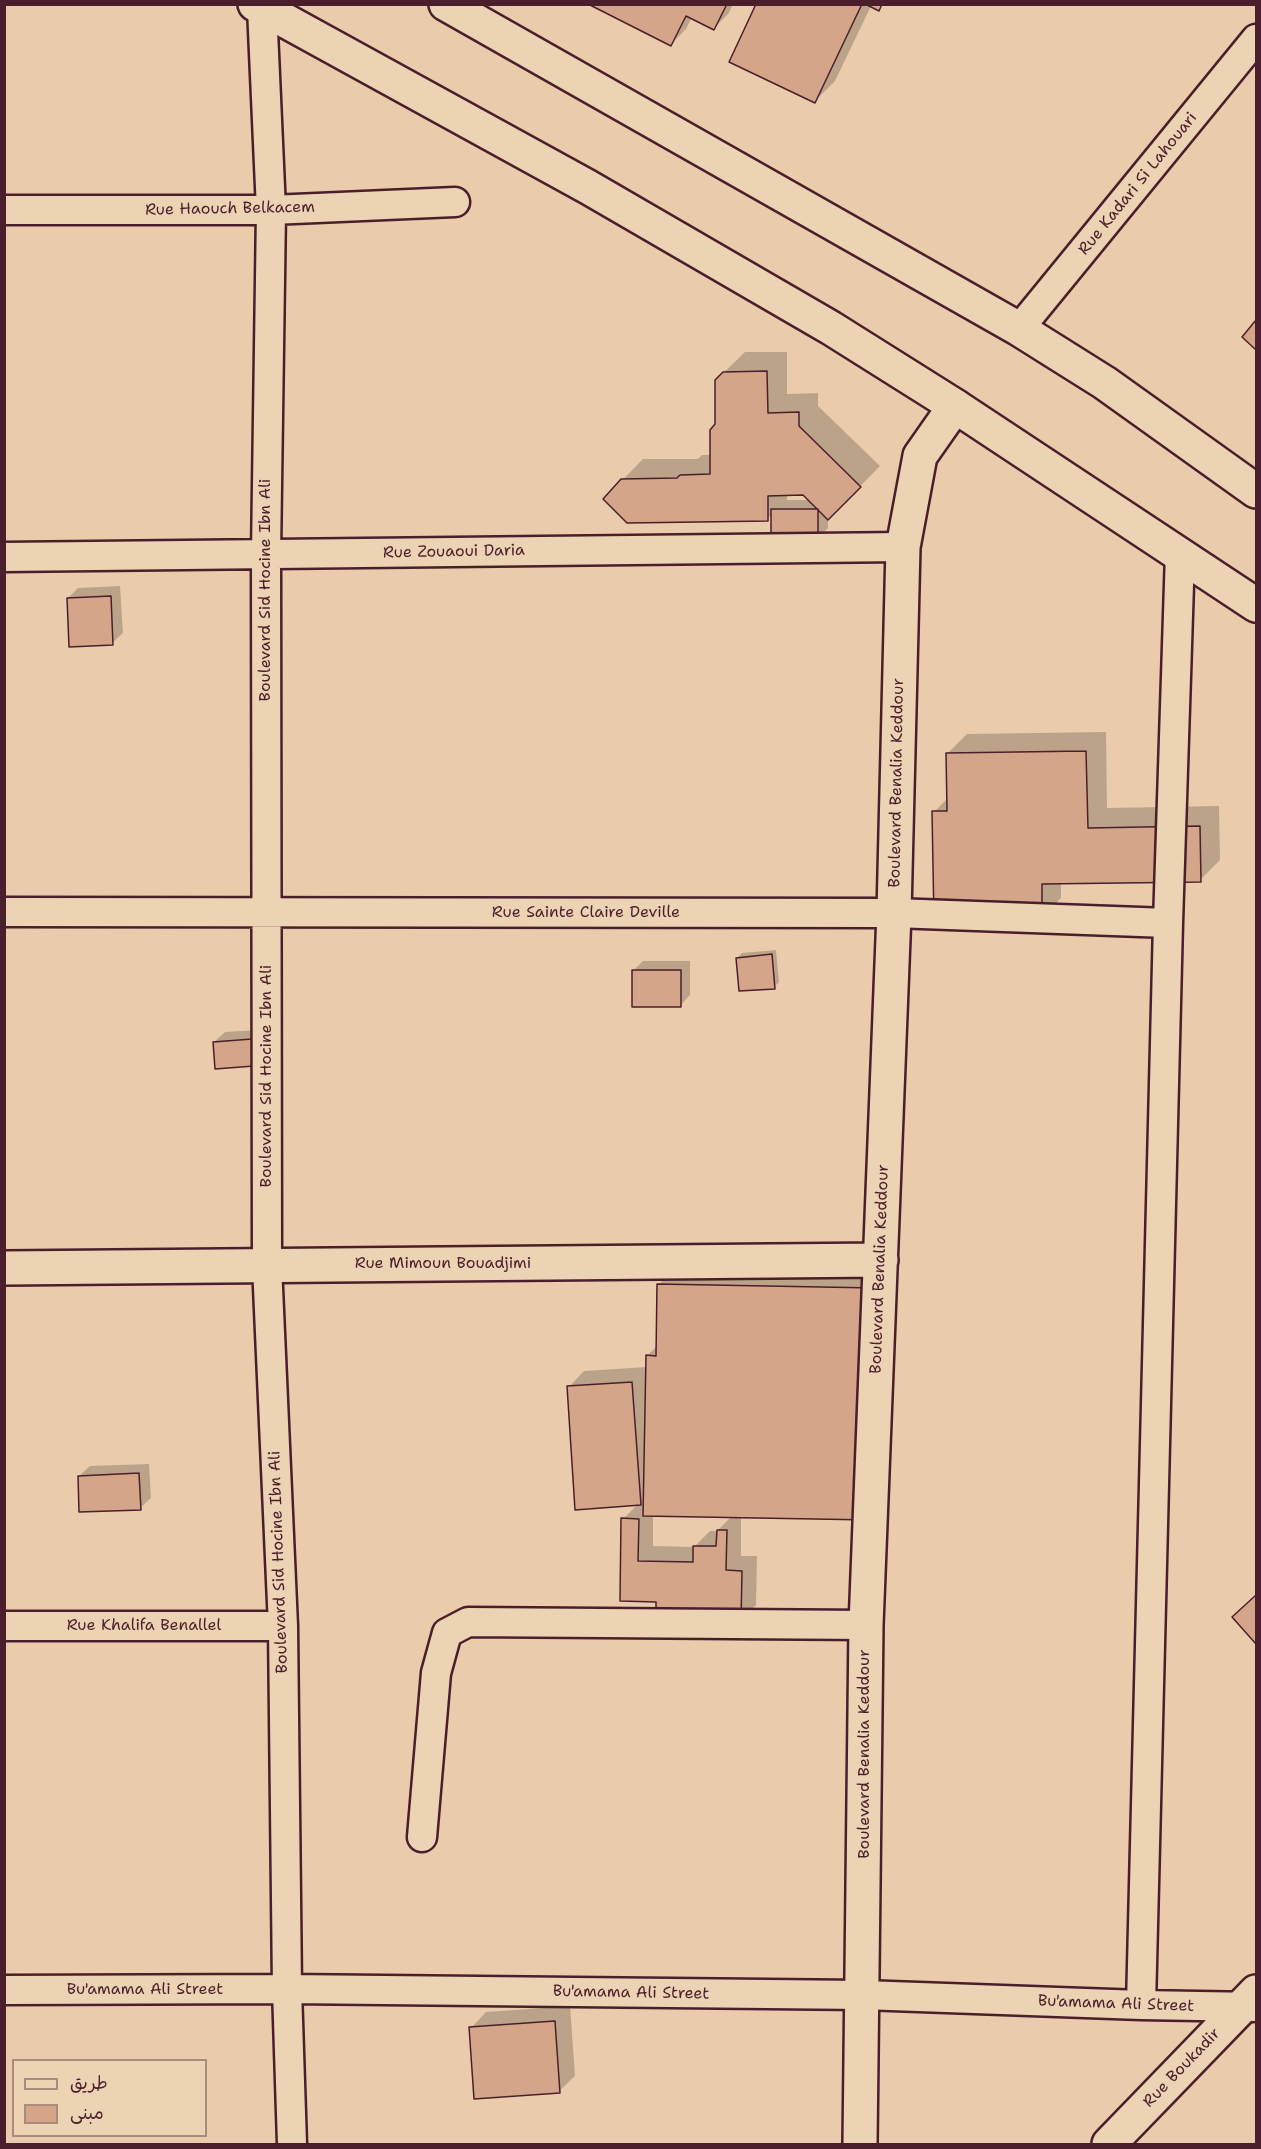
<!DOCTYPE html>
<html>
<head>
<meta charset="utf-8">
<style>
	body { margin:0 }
	#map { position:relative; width:1261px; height:2149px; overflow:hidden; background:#eaccad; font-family:"Shantell Sans","Playpen Sans Arabic",sans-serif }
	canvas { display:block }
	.frame { position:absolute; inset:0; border:6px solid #4a1f2b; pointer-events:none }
	.legend { position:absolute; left:12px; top:2059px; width:195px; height:78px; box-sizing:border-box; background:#ecd3b4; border:2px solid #ab8b7d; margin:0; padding:8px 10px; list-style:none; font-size:18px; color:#4a1f2b }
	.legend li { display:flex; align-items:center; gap:12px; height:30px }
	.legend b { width:30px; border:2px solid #ab8b7d }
</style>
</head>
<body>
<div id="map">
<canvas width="1261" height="2149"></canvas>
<div class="frame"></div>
<ul class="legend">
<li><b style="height:8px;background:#ecd3b4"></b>طريق</li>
<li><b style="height:16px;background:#d5a58a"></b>مبنى</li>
</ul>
</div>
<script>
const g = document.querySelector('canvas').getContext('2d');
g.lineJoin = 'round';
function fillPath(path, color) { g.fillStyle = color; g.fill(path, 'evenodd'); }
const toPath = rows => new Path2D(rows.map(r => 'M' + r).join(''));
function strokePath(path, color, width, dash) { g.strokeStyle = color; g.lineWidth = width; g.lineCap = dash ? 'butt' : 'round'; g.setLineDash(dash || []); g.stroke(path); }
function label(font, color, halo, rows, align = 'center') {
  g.font = font + ' "Shantell Sans",sans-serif'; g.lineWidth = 4.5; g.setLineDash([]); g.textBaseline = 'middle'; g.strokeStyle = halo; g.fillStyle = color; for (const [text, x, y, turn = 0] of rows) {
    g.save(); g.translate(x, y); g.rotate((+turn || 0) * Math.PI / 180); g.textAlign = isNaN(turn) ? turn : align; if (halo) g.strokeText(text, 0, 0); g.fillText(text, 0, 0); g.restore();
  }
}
fillPath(toPath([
	[592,4,733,4,729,13,714,28,692,17,686,29,670,45],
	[758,4,884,4,879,9,871,6,835,81,815,101],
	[745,352,787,352,787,394,818,393,818,406,880,466,828,519,828,528,817,538,773,513,767,519,604,499,643,459,698,459,702,455,712,455,717,425,716,380],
	[787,494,803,494,809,500,787,500],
	[120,586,123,633,112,643,68,598,78,588],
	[1106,732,1107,808,1219,806,1220,860,1200,880,1061,882,1061,898,1041,918,934,812,948,798,947,754,967,734],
	[776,950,779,982,774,987,737,958,742,953],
	[643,961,690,961,690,995,680,1006,633,971],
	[275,1029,216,1067,214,1042,225,1032],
	[679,1264,895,1268,890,1499,870,1519,741,1516,741,1556,757,1556,756,1605,740,1620,657,1600,622,1600,623,1519,638,1504,569,1387,584,1371,647,1367,647,1356,658,1345,659,1284],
	[653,1515,732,1516,717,1531,710,1531,694,1547,653,1546],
	[149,1464,151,1498,140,1508,79,1476,90,1466],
	[1256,1595,1256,1642,1234,1617],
	[570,2006,575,2076,559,2091,471,2028,486,2012]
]), '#0003');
const building = toPath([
	[588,4,727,4,714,30,686,16,671,46,588,4],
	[756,4,862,4,815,103,729,62,756,4],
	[865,4,882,4,879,11,865,4],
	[1256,320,1256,350,1242,337,1256,320],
	[767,371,768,413,799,412,799,426,861,487,828,520,803,495,768,496,768,521,627,523,603,499,621,479,677,478,680,475,710,474,710,430,715,424,715,380,723,372,767,371],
	[771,509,818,509,818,540,771,539,771,509],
	[111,596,113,645,69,647,67,598,111,596],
	[1086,751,1088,828,1200,826,1201,882,1042,884,1042,920,934,921,932,811,947,811,946,753,1086,751],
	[772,954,775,989,739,991,736,958,772,954],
	[632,970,681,970,681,1007,632,1007,632,970],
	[265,1038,267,1065,215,1069,213,1042,265,1038],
	[657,1284,876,1288,871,1520,643,1516,646,1355,656,1356,657,1284],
	[632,1382,641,1505,575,1510,567,1386,632,1382],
	[139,1473,141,1510,79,1512,78,1476,139,1473],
	[621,1518,639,1519,638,1561,693,1562,693,1546,716,1546,717,1530,727,1530,726,1570,742,1571,741,1622,656,1620,656,1602,620,1601,621,1518],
	[1256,1595,1256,1644,1232,1617,1256,1595],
	[555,2021,560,2093,474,2099,469,2027,555,2021]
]);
fillPath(building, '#d5a58a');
strokePath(building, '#4a1f2b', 1.5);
const street = toPath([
	[262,8,271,210,266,554,267,1265,283,1626,287,1989,292,2144],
	[4,210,271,210,455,202],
	[1019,329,1256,39],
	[4,557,903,547],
	[4,912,894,913,1168,923],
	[4,1626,283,1626],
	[422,1837,436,1673,447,1633,468,1622,866,1625],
	[4,1990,287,1989,863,1995,1141,2005,1256,2007],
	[1141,2005,1168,923,1180,553]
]);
const secondary = toPath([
	[4,1268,881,1260],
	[860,2144,866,1625,894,913,903,547,920,456,955,406],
	[1109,2144,1256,1992]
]);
const primary = toPath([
	[255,4,588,187,831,328,955,406,1256,605],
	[446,4,1019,329,1105,383,1256,491]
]);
strokePath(street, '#4a1f2b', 33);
strokePath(secondary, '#4a1f2b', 38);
strokePath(primary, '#4a1f2b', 38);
strokePath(street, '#ecd3b4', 28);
strokePath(secondary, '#ecd3b4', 33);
strokePath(primary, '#ecd3b4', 33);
label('16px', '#4a1f2b', '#ecd3b4', [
	["Rue Kadari Si Lahouari",1138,184,-51],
	["Rue Haouch Belkacem",230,209,-1],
	["Rue Zouaoui Daria",454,552,-1],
	["Boulevard Sid Hocine Ibn Ali",266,590,-90],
	["Boulevard Benalia Keddour",897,783,-89],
	["Rue Sainte Claire Deville",586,913],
	["Boulevard Sid Hocine Ibn Ali",267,1076,-90],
	["Rue Mimoun Bouadjimi",443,1264],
	["Boulevard Benalia Keddour",880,1269,-88],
	["Boulevard Sid Hocine Ibn Ali",279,1562,-92],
	["Rue Khalifa Benallel",144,1626],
	["Boulevard Benalia Keddour",865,1754,-90],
	["Bu'amama Ali Street",145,1990],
	["Bu'amama Ali Street",631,1993,1],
	["Bu'amama Ali Street",1116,2004,2],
	["Rue Boukadir",1182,2068,-46]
]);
</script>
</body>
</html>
